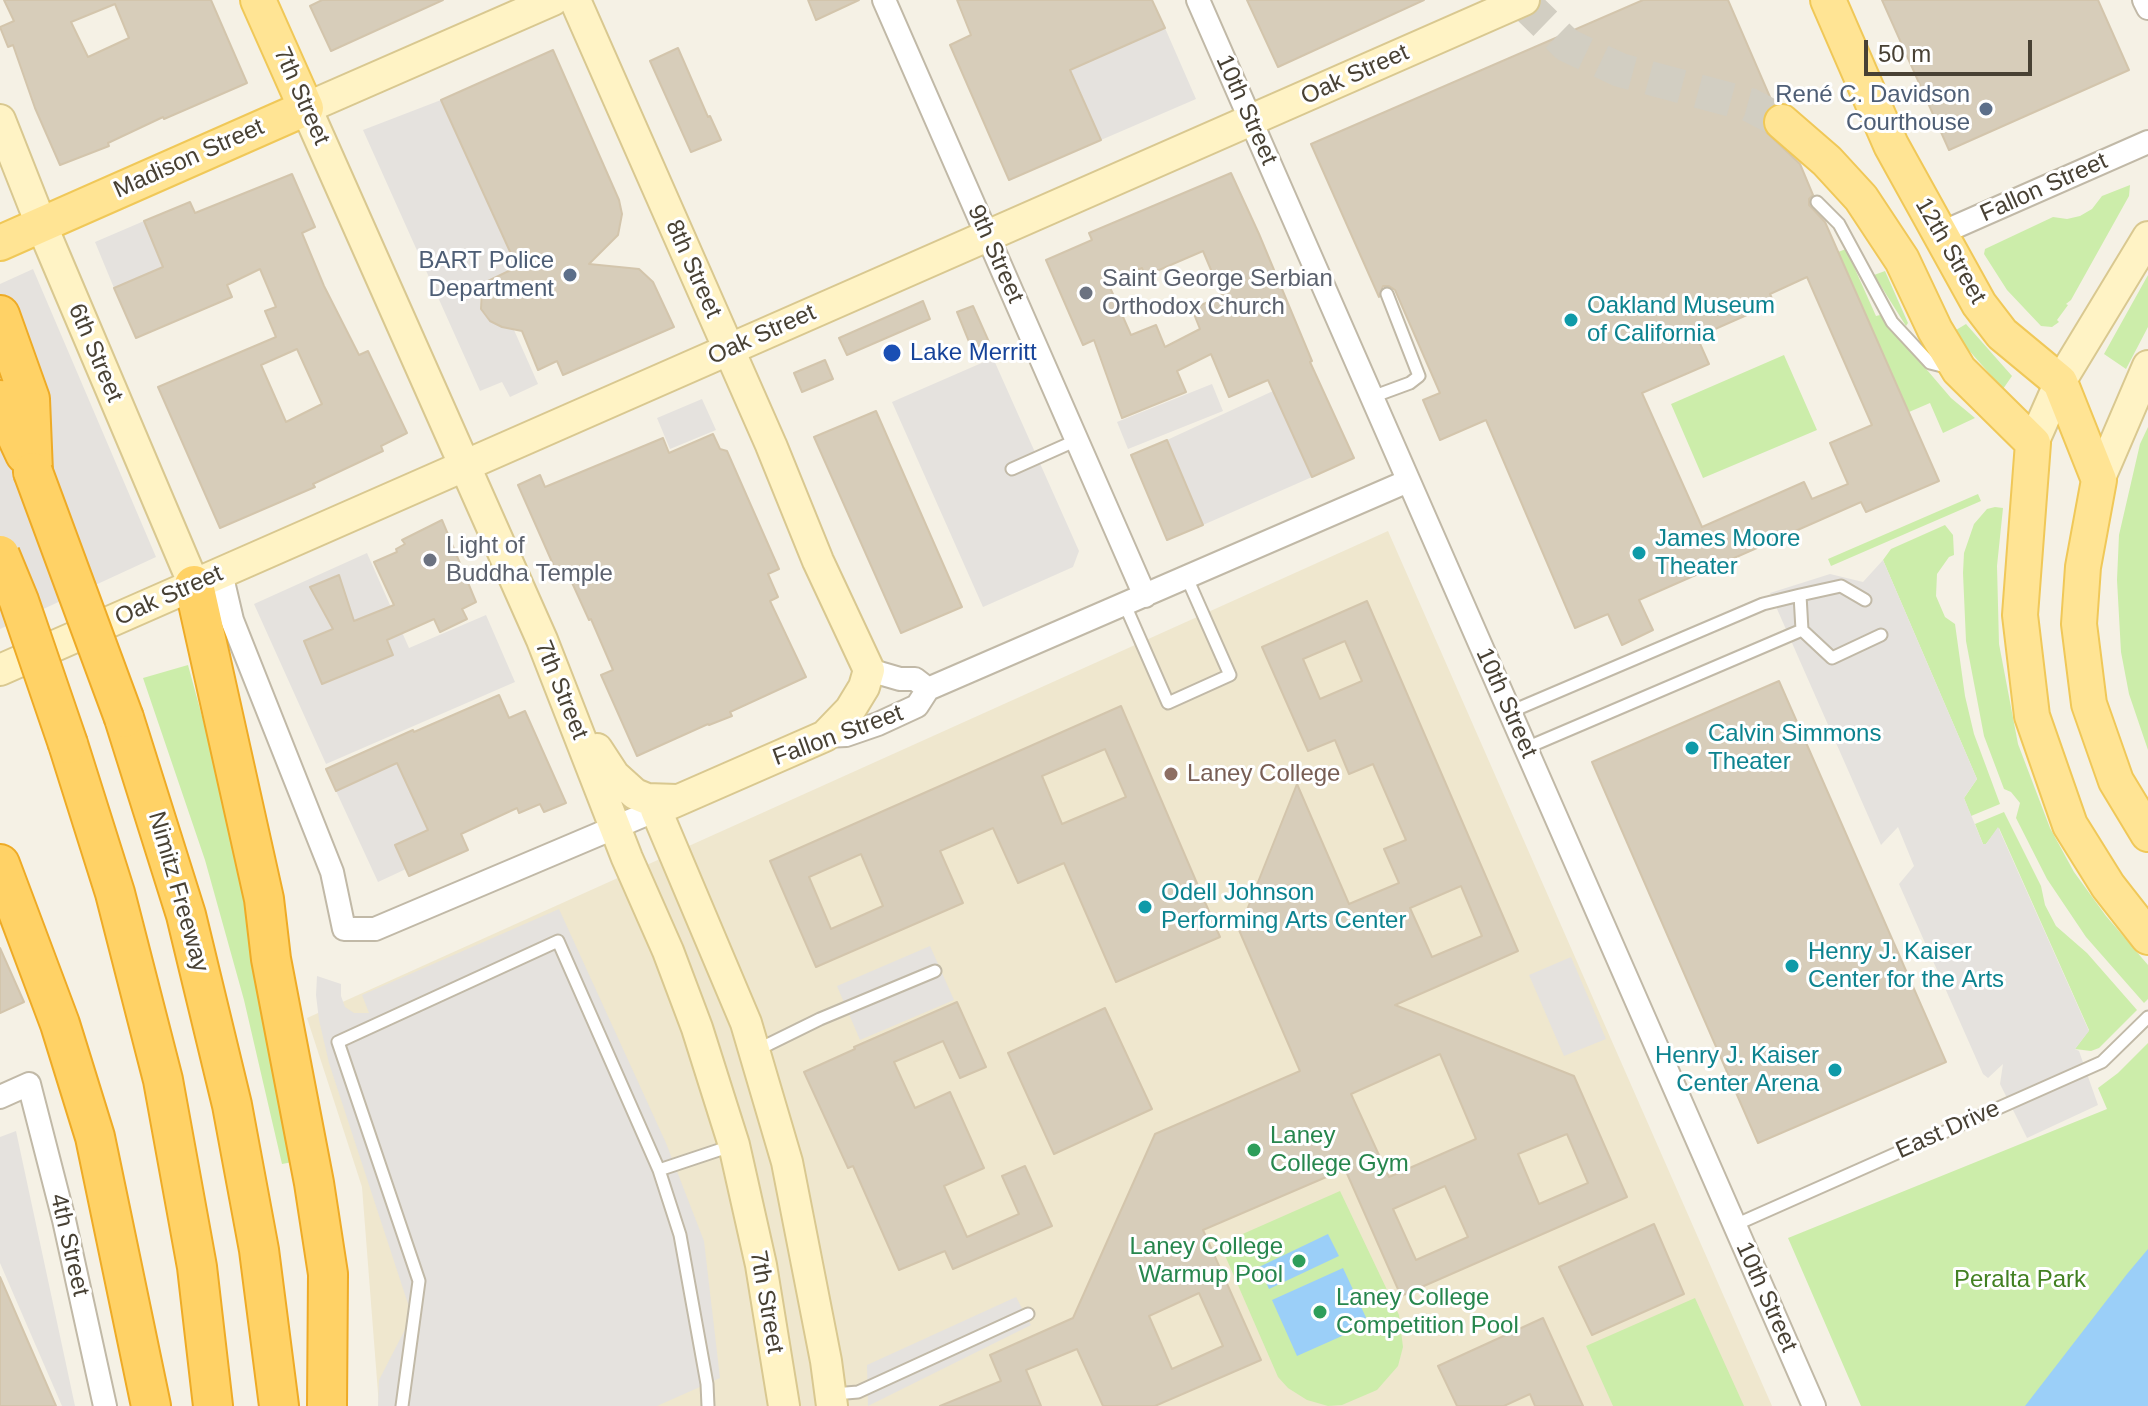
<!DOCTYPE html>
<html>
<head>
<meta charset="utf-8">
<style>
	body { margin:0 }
	#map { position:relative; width:2148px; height:1406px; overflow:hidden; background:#f5f1e5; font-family:Arial,sans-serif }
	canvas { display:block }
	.scale { position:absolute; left:1864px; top:40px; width:168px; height:36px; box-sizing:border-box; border:4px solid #484134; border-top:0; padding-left:10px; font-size:24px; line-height:28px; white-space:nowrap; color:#484134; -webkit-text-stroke:6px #fff; paint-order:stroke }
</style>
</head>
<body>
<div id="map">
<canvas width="2148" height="1406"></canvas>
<div class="scale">50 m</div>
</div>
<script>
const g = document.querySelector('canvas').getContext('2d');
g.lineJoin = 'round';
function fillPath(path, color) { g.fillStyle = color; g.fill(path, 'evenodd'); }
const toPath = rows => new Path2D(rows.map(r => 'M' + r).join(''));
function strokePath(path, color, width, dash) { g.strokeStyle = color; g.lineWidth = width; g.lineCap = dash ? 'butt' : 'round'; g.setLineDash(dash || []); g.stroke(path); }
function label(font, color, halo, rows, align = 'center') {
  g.font = font + ' Arial,sans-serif'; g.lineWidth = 6; g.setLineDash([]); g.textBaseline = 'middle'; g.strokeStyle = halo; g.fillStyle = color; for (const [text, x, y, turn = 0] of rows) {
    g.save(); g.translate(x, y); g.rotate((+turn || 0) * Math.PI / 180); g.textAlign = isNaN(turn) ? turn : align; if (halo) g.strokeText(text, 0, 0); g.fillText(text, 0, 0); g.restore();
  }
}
fillPath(toPath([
	[1388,531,1772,1406,379,1406,362,1187,307,1018]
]), '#efe7ce');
fillPath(toPath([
	[2130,185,2129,196,2071,300,2066,304,2068,305,2057,320,2059,322,2052,327,2041,326,2007,290,1984,254,1985,249,2053,217,2067,219,2080,216,2092,209,2102,196],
	[1846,249,1876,316,1880,315,1951,398,1975,418,1943,433,1930,403,1909,412,1838,252],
	[1885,271,1908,323,1906,326,1874,275],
	[2148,275,2148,327,2126,369,2104,354],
	[1966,324,2012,376,2003,389,1966,347,1956,330],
	[1784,355,1817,430,1703,478,1671,404],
	[2148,427,2148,750,2129,694,2121,652,2117,580,2119,535,2140,444],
	[1978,494,1981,501,1831,566,1828,559],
	[1995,507,2003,508,1997,566,1999,644,2018,744,2050,828,2074,872,2106,916,2148,965,2148,999,2144,1003,2086,937,2047,879,2016,818,2020,803,2011,792,2004,789,1984,736,1966,641,1963,573,1964,553,1974,524,1987,509],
	[1945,525,1953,535,1954,555,1949,557,1937,574,1936,596,1945,617,1955,624,1965,696,1974,734,2000,804,1971,816,1964,798,1977,779,1883,560,1891,549],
	[188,665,241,859,298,1161,282,1164,244,1000,205,860,143,678],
	[2004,812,2041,886,2045,905,2056,926,2087,953,2137,1010,2099,1048,2091,1051,2075,1049,2089,1030,1999,828,1986,844,1983,844,1975,824],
	[2148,1043,2148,1406,1861,1406,1788,1238,2107,1109,2098,1088,2118,1073],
	[1340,1191,1399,1315,1403,1347,1398,1366,1377,1390,1342,1405,1328,1406,1307,1400,1288,1388,1278,1377,1220,1244],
	[1695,1298,1744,1406,1613,1406,1586,1346]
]), '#ccedaa');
fillPath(toPath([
	[1165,28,1196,99,1101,140,1071,70],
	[441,100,517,267,488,281,482,288,480,297,481,309,490,321,514,330,538,384,510,397,502,382,480,391,363,130],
	[144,221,163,267,114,288,95,242],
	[33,269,156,557,0,629,0,284],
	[993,358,1079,551,1073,567,983,607,892,402],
	[1212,384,1223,411,1128,449,1117,422],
	[1273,391,1312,477,1203,525,1167,440],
	[702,399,716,430,670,449,657,418],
	[367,553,409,648,486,615,515,682,326,764,254,604],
	[375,613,392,655,322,683,304,641],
	[1883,560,1977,779,1964,798,1983,844,1986,844,1998,827,2089,1031,2075,1049,2079,1051,2098,1105,2027,1138,2000,1084,2003,1064,1988,1078,1983,1074,1899,884,1914,866,1898,827,1881,845,1770,593,1830,574,1863,582],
	[397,763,428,830,395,845,406,869,378,882,336,791],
	[559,909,666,1143,704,1241,720,1378,657,1406,378,1406,379,1380,412,1316,329,1063,319,1020,316,995,317,976,341,984,341,996,345,1007,354,1013,369,1013,362,995],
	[930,946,954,1000,860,1040,837,986],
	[1571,957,1606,1039,1564,1056,1529,975],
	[16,1131,75,1406,62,1406,0,1263,0,1137],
	[1016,1297,1031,1325,868,1406,867,1365]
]), '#e5e2de');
fillPath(toPath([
	[1328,1234,1339,1256,1269,1289,1259,1267],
	[2148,1249,2148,1406,2025,1406,2127,1274],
	[1343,1268,1369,1324,1297,1356,1272,1300]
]), '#9bcff8');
const building = toPath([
	[4,0,211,0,247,83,164,119,163,117,108,143,109,146,60,165,35,108,13,45,8,47,0,27,14,21,4,0],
	[115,4,129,38,88,57,71,22,115,4],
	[322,0,443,0,331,51,310,6,322,0],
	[808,0,859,0,816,20,808,0],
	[957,0,1152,0,1165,28,1070,70,1101,140,1009,180,950,45,971,35,957,0],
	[1247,0,1424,0,1278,67,1247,0],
	[1643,0,1728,0,1773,104,1766,110,1763,117,1763,129,1800,164,1813,195,1809,199,1809,205,1825,222,1939,481,1866,512,1861,502,1639,600,1653,630,1622,645,1608,614,1575,628,1486,420,1440,440,1423,400,1440,393,1395,290,1389,286,1383,286,1379,297,1311,144,1643,0],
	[1807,277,1872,425,1830,443,1848,484,1812,499,1804,482,1702,527,1642,393,1709,364,1697,337,1774,303,1770,294,1807,277],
	[1882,0,2098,0,2129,70,1949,150,1882,0],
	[678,48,708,117,710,116,721,140,691,152,650,61,678,48],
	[553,50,619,200,622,214,618,235,589,264,639,269,653,282,674,327,563,375,557,361,538,370,522,331,502,327,490,321,481,309,482,288,488,281,517,267,441,100,553,50],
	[1231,173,1259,234,1312,361,1310,362,1354,458,1312,477,1268,380,1229,397,1211,354,1177,371,1186,392,1122,418,1094,340,1083,345,1046,260,1092,240,1089,233,1231,173],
	[1203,251,1222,296,1192,309,1200,329,1165,347,1156,325,1131,335,1108,283,1142,268,1145,276,1203,251],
	[292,174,315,227,302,233,324,286,359,355,368,351,407,433,381,446,383,451,313,484,315,487,220,528,158,387,276,337,265,311,276,307,260,269,227,285,232,297,136,338,114,288,163,267,144,221,190,202,195,213,292,174],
	[297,349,322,404,286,422,261,365,297,349],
	[923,301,930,319,847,355,839,338,923,301],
	[973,306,989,342,972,349,957,312,973,306],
	[825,360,833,379,802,392,794,373,825,360],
	[876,411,962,607,901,633,814,437,876,411],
	[713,434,720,449,727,451,779,569,768,574,778,597,770,601,806,677,730,712,732,716,709,725,708,724,637,756,601,675,613,670,591,619,589,620,569,576,560,580,518,485,540,475,545,487,663,438,669,453,713,434],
	[1167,440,1203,525,1167,540,1131,455,1167,440],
	[442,520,476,602,462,609,467,619,440,632,434,619,387,640,393,655,322,684,304,641,333,629,310,587,339,575,354,621,394,605,374,562,397,552,396,549,405,544,402,540,442,520],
	[1367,601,1518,951,1395,1005,1574,1076,1627,1197,1401,1296,1345,1169,1203,1230,1261,1360,1155,1406,1103,1406,1077,1349,1026,1370,1041,1406,940,1406,1001,1381,990,1355,1073,1318,1155,1134,1300,1071,1239,930,1297,784,1349,904,1399,883,1384,849,1406,840,1373,764,1349,774,1335,740,1308,751,1262,647,1367,601],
	[1345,641,1362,681,1320,699,1303,659,1345,641],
	[1461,886,1482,936,1432,957,1410,908,1461,886],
	[1440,1054,1476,1139,1389,1177,1351,1094,1440,1054],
	[1567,1134,1588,1183,1539,1204,1518,1154,1567,1134],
	[1445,1186,1468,1237,1416,1260,1393,1209,1445,1186],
	[1199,1293,1223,1346,1172,1369,1149,1316,1199,1293],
	[1779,681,1946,1062,1758,1143,1592,762,1779,681],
	[499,695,509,718,525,711,566,803,544,812,540,804,519,813,517,808,461,834,468,850,409,876,395,845,428,830,397,763,336,791,326,769,413,730,414,732,499,695],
	[1121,706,1220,937,1116,982,1064,863,1018,883,993,828,940,851,963,903,816,967,770,861,1121,706],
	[1105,749,1126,797,1062,824,1042,776,1105,749],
	[861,854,883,906,831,929,809,877,861,854],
	[0,948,24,1002,0,1013,0,948],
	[957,1002,986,1067,960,1078,943,1041,894,1062,915,1108,950,1092,984,1168,944,1186,967,1237,1019,1214,1002,1176,1025,1166,1052,1226,953,1269,945,1251,899,1270,853,1166,848,1168,804,1072,855,1049,854,1047,957,1002],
	[1105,1008,1152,1109,1054,1154,1008,1053,1105,1008],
	[1654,1224,1684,1294,1592,1335,1559,1267,1654,1224],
	[0,1277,23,1330,56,1406,0,1406,0,1277],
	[1543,1318,1583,1406,1535,1406,1530,1394,1504,1406,1457,1406,1438,1366,1543,1318]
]);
fillPath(building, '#d7cdba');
strokePath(building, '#d3c5ac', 2);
strokePath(toPath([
	[1521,0,1567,45,1620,70,1750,105,1782,122]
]), '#d2cec2', 34, [34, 17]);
const lane = toPath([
	[1817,202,1839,224,1892,322,1930,363,1950,368],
	[1372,397,1410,383,1419,376,1387,294],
	[1012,469,1077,440],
	[1865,600,1841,586,1800,595,1802,630,1832,658,1881,635],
	[1125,605,1168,703,1230,675,1187,578],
	[1510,712,1763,604,1800,595],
	[1526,748,1802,630],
	[757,1050,820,1019,935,971],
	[659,1170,734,1145],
	[1735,1225,2102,1062,2148,1017],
	[834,1394,858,1392,1028,1314],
	[402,1406,419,1281,338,1042,558,941,659,1170,680,1235,707,1384,708,1406]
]);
const street = toPath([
	[884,0,1145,596],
	[1198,0,1814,1406],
	[2144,0,2148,8],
	[1939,234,2148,142],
	[221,573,232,620,332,872,344,929,375,929,656,810],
	[869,670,900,679,915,679,928,689],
	[825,736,846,735,878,724,917,706,928,689,1408,481],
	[0,1097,29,1084,64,1220,105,1406]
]);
const secondary = toPath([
	[553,0,306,108,542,640,627,858,668,951,697,1028,734,1145,761,1265,784,1406],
	[575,0,771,445,818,561,869,670,864,687,850,710,825,736,656,810,746,1023,787,1162,826,1361,832,1406],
	[0,120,41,224,194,585],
	[2033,443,2060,382,2148,237],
	[2099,480,2148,366],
	[0,670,1524,0],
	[597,749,614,775,635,794,647,799,677,800]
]);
const primary = toPath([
	[1828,0,1891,145,1979,304,2002,334,2060,382,2099,480,2083,567,2079,624,2089,704,2116,781,2148,834],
	[1782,122,1827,161,1861,198,1902,260,1935,330,1959,370,2033,443,2020,615,2032,716,2070,825,2108,886,2148,937],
	[0,243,306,108,258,0]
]);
const highway = toPath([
	[0,315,30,399,33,472],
	[0,400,25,454],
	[194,585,264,899,271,959,314,1183,328,1274,327,1406],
	[124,718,186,915,232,1105,259,1250,279,1406],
	[68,744,115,893,163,1080,197,1267,213,1406],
	[0,864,60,1024,95,1137,151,1406]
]);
strokePath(lane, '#c1b9a7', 15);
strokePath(street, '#c1b9a7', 26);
strokePath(secondary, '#d9c890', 34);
strokePath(primary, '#f0c858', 38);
strokePath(highway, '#eeab26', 42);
strokePath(lane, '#fff', 11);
strokePath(street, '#fff', 22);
strokePath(secondary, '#fff3c5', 30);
strokePath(primary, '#ffe494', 34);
strokePath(highway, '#ffd266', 38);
const highwayBridge = toPath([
	[33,472,124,718],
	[0,555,19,601,68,744]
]);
strokePath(highwayBridge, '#eeab26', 42, []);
strokePath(highwayBridge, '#ffd266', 38);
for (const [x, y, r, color] of [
	[1986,109,8,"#5c6f8a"],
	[570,275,8,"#5c6f8a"],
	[1086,293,8,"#6b7280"],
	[1571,320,8,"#0f9aa8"],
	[892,353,10,"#1a4fb4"],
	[1639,553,8,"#0f9aa8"],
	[430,560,8,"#6b7280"],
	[1692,748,8,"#0f9aa8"],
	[1171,774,8,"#8d6e63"],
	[1145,907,8,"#0f9aa8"],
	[1792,966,8,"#0f9aa8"],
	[1835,1070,8,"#0f9aa8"],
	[1254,1150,8,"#2e9e5b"],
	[1299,1261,8,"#2e9e5b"],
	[1320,1312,8,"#2e9e5b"]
]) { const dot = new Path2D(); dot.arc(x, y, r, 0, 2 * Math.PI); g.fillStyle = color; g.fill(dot); strokePath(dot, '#fff', 3); }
label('24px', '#484134', '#fff', [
	["Oak Street",1355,75,-24],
	["7th Street",301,96,66],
	["10th Street",1246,110,66],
	["Madison Street",189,159,-24],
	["Fallon Street",2044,188,-24],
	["12th Street",1950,251,60],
	["9th Street",995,254,66],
	["8th Street",693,269,66],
	["Oak Street",762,335,-24],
	["6th Street",95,353,67],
	["Oak Street",169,596,-24],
	["7th Street",561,690,68],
	["10th Street",1506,703,66],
	["Fallon Street",838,736,-20],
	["Nimitz Freeway",178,892,74],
	["East Drive",1948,1130,-24],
	["4th Street",69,1245,77],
	["10th Street",1766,1297,66],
	["7th Street",766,1302,80]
]);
label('24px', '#4e5e75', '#fff', [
	["René C. Davidson",1970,95],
	["Courthouse",1970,123],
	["BART Police",554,261],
	["Department",554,289]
], 'right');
label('24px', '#5b616d', '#fff', [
	["Saint George Serbian",1102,279],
	["Orthodox Church",1102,307],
	["Light of",446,546],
	["Buddha Temple",446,574]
], 'left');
label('24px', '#0d838f', '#fff', [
	["Oakland Museum",1587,306],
	["of California",1587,334],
	["James Moore",1655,539],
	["Theater",1655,567],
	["Calvin Simmons",1708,734],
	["Theater",1708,762],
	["Odell Johnson",1161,893],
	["Performing Arts Center",1161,921],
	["Henry J. Kaiser",1808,952],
	["Center for the Arts",1808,980],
	["Henry J. Kaiser",1819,1056,"right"],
	["Center Arena",1819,1084,"right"]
], 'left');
label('24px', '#164399', '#fff', [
	["Lake Merritt",910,353]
], 'left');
label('24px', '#785e54', '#fff', [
	["Laney College",1187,774]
], 'left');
label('24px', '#27864d', '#fff', [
	["Laney",1270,1136],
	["College Gym",1270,1164],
	["Laney College",1283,1247,"right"],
	["Warmup Pool",1283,1275,"right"],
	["Laney College",1336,1298],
	["Competition Pool",1336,1326]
], 'left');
label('24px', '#428021', '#fff', [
	["Peralta Park",2020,1280]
]);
</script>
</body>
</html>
